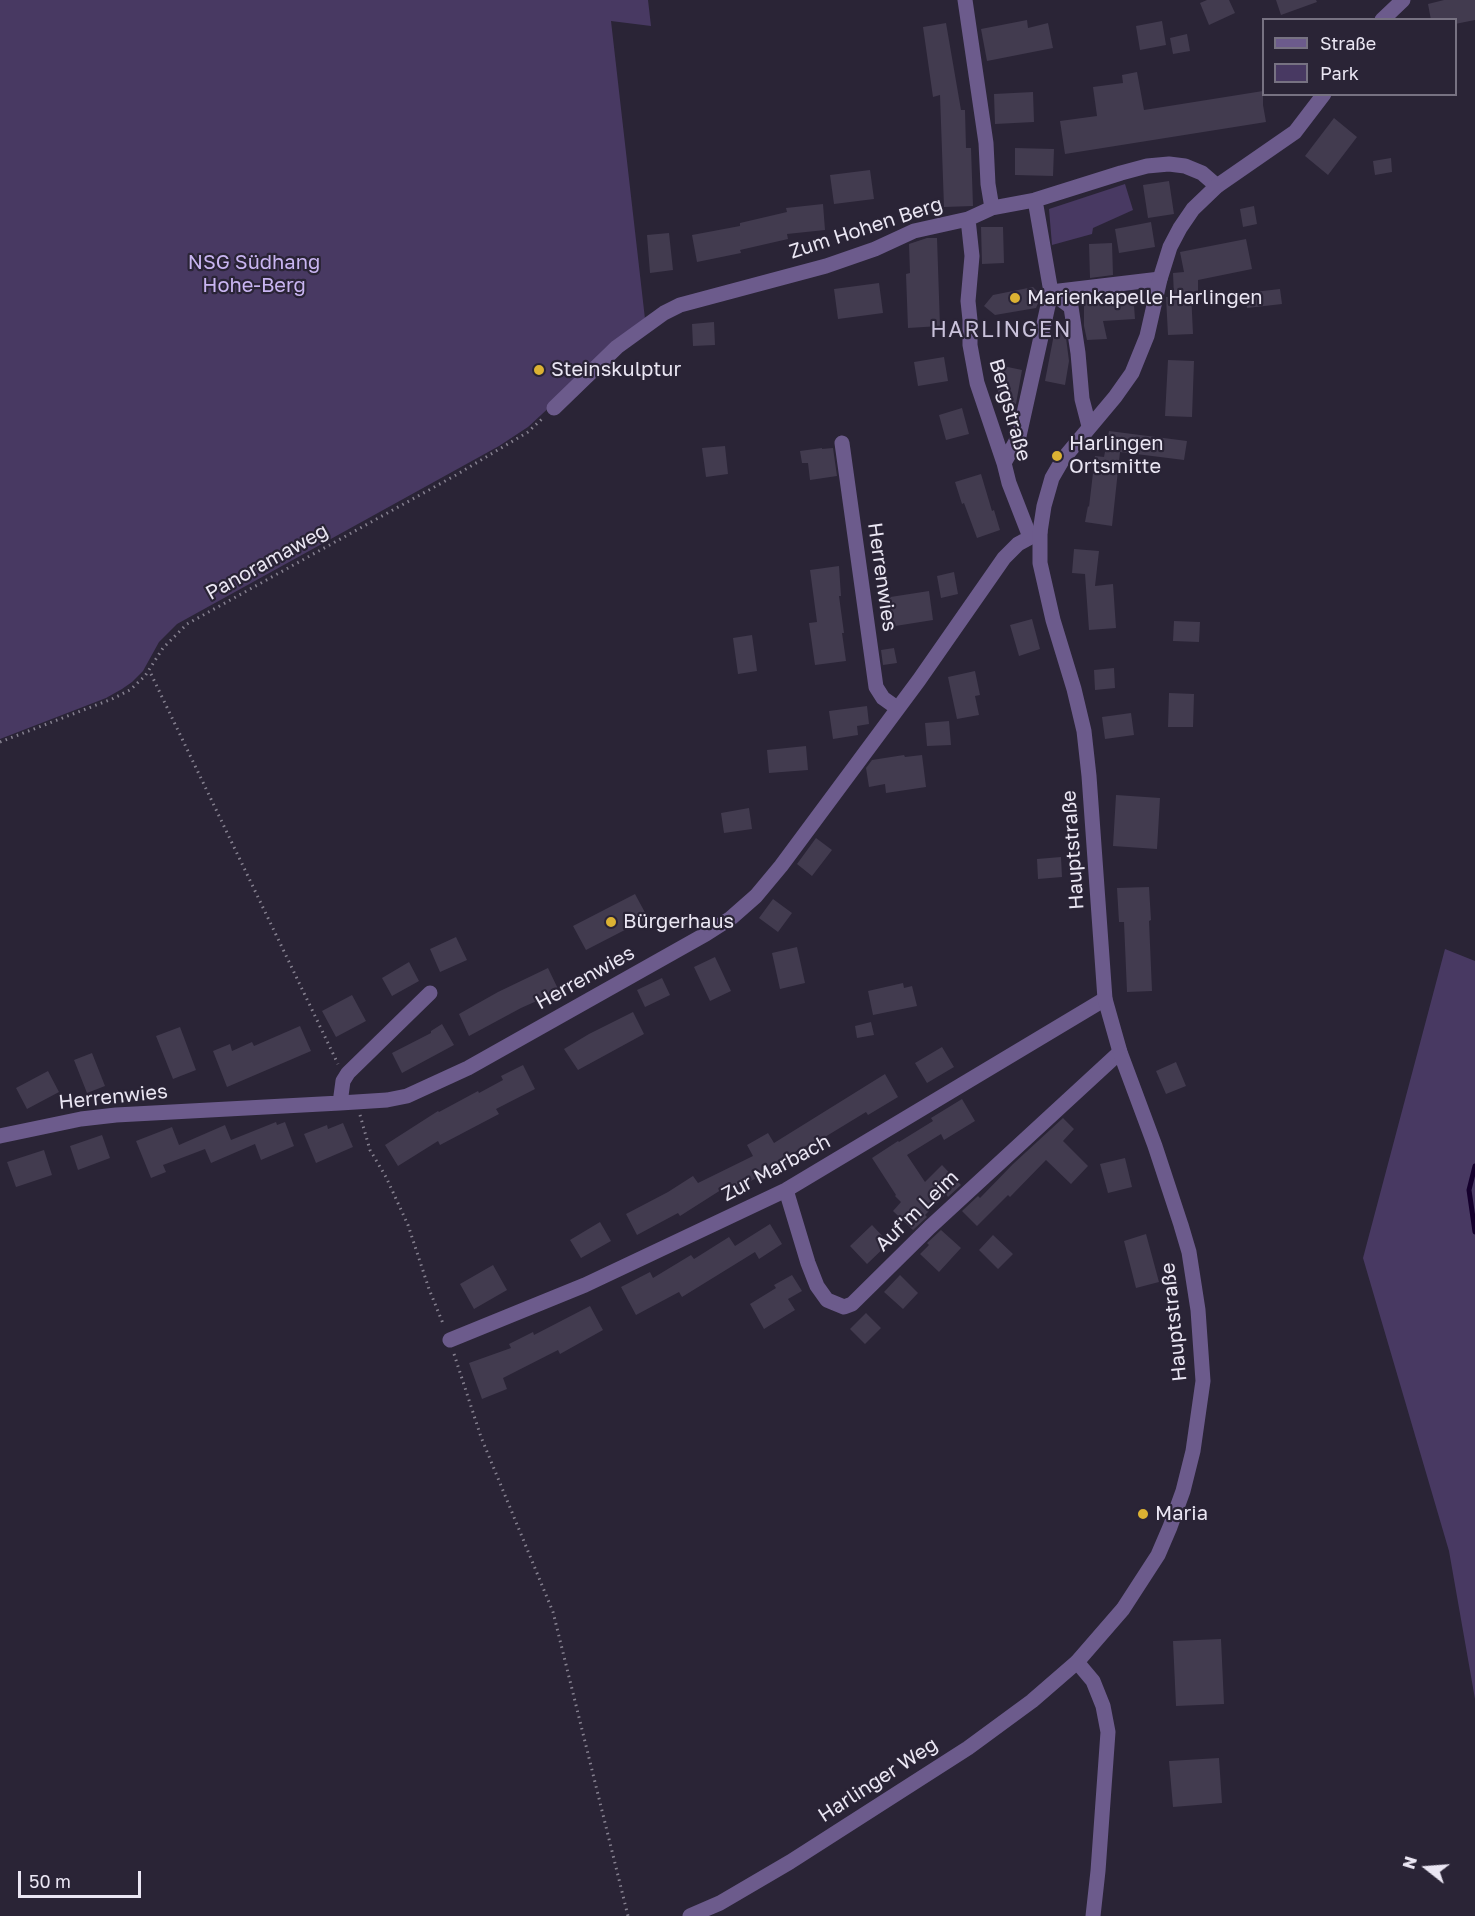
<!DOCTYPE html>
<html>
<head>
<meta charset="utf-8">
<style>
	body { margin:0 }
	#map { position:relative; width:1475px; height:1916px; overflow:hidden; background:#2a2436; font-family:"Golos Text",sans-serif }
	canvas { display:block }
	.legend { position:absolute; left:1262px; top:18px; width:195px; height:78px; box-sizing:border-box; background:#2a2436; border:2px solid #777282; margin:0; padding:8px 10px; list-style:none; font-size:18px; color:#eae6f3 }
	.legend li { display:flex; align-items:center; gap:12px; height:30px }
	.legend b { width:30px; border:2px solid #777282 }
	.north { position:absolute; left:1397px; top:1838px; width:60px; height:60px; -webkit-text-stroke:4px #2a2436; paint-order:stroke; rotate:287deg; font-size:16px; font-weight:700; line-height:24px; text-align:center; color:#eae6f3 }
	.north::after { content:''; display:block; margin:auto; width:21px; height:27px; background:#eae6f3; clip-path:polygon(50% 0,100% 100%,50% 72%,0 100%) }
	.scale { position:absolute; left:18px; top:1871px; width:123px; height:27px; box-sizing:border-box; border:3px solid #eae6f3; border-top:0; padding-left:8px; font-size:18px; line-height:21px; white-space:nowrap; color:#eae6f3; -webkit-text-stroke:4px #2a2436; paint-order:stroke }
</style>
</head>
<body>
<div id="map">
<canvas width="1475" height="1916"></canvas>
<ul class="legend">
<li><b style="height:8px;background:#6c5b8c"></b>Straße</li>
<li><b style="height:16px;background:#483962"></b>Park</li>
</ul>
<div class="north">N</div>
<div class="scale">50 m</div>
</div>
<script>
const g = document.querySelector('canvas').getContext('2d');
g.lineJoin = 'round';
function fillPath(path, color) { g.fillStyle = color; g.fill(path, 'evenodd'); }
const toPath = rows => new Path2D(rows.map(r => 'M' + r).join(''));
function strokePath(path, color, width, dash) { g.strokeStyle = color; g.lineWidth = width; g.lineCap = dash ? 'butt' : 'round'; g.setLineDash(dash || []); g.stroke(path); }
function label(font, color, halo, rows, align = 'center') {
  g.font = font + ' "Golos Text",sans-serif'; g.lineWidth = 4.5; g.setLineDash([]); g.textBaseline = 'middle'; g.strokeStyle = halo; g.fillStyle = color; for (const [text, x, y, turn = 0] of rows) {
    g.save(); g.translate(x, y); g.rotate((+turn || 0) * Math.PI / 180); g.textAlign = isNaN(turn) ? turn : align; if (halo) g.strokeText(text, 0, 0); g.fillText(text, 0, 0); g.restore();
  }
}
fillPath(toPath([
	[0,0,648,0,651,26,611,21,645,319,528,427,499,446,177,624,159,642,143,671,132,682,122,689,106,698,0,739],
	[1125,184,1133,210,1093,228,1092,234,1052,245,1049,209],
	[1445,949,1475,961,1475,1699,1449,1551,1363,1258]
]), '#483962');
strokePath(toPath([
	[1475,1166,1469,1190,1475,1232]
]), '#15002d', 5);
fillPath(toPath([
	[1207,0,1229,0,1235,13,1209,25,1200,3],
	[1276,0,1316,0,1317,2,1281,15],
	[1444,0,1475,0,1475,20,1455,24,1455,20,1431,20,1428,4],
	[1027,20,1028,28,1048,23,1053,48,987,61,981,29],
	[1162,21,1166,45,1140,50,1136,26],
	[946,23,961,110,965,110,966,148,971,148,973,206,944,207,940,95,933,97,923,27],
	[1187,34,1190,51,1173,54,1170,38],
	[1137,72,1144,110,1263,91,1263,105,1266,122,1065,154,1060,121,1097,116,1093,87,1123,83,1122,75],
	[1033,92,1034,122,995,124,994,94],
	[1334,118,1357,137,1328,175,1305,156],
	[1015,148,1054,149,1053,176,1015,175],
	[1391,158,1392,172,1375,175,1373,161],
	[870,170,874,199,834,204,830,175],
	[1169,181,1174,214,1148,218,1143,185],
	[823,204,825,230,787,234,788,239,740,250,741,253,697,262,692,235,740,226,740,223,787,212,786,208],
	[1254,206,1257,224,1243,227,1240,209],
	[1151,222,1155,247,1119,253,1115,229],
	[981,227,1003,227,1004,263,982,264],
	[669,233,673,270,650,273,647,235],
	[927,238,937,238,940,326,908,328,906,274,910,273,909,244],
	[1246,239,1252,269,1198,280,1198,291,1191,292,1193,334,1168,335,1166,297,1174,297,1173,273,1184,272,1180,252],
	[1112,243,1113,275,1090,278,1089,244],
	[879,283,883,313,838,319,834,289],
	[1033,287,1038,292,1039,301,1036,308,995,315,984,306,993,295],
	[1280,289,1282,304,1247,308,1245,293],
	[1133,292,1135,319,1103,321,1107,339,1087,340,1084,326,1084,298],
	[714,322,715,345,693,346,692,324],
	[1055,329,1065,330,1069,361,1065,385,1045,381],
	[944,357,948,381,918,386,914,362],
	[1168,360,1194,361,1192,417,1165,416],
	[1003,366,1022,370,1016,404,996,401],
	[962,408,969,434,946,440,939,415],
	[1109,431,1187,441,1184,460,1120,452,1112,526,1085,522,1088,506,1089,507,1095,456,1104,457],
	[725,446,728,474,706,477,702,448],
	[822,448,822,449,833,448,837,476,810,480,808,463,802,463,800,451],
	[981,474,992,511,994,510,1000,530,977,538,964,503,962,504,955,482],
	[1074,549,1099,551,1095,586,1113,584,1116,628,1089,630,1085,574,1072,573],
	[839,566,841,596,839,596,844,633,842,633,846,661,815,665,809,623,817,622,810,570],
	[954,572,958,594,941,598,937,576],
	[929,591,933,620,889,627,884,598],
	[1032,619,1040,649,1019,656,1010,625],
	[1174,621,1200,622,1199,642,1173,641],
	[752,635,757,671,738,674,733,638],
	[894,648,897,663,883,665,881,650],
	[1114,668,1115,688,1095,690,1094,670],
	[975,671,980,695,975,696,979,715,957,719,948,677],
	[1169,693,1194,694,1193,727,1168,727],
	[867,706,869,724,857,726,858,735,833,739,829,711],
	[1131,713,1134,735,1105,739,1102,717],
	[949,721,951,745,927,746,925,723],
	[806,746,808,770,769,773,767,750],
	[904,755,905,757,922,755,926,787,886,793,885,784,869,787,866,768,872,760],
	[1116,795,1160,798,1157,849,1113,846],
	[749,808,752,829,724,833,721,813],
	[816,838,832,850,812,876,797,864],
	[1061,857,1062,877,1038,879,1037,859],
	[1149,887,1151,920,1149,921,1152,991,1127,992,1124,922,1119,922,1117,888],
	[635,894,648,918,586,950,573,926],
	[773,899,792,913,778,932,759,918],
	[456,937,467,960,440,972,430,949],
	[797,947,805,983,780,989,772,953],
	[715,957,731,991,710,1001,694,967],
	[409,962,419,981,392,996,382,978],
	[548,968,559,991,521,1008,469,1036,459,1014,498,992],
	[662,978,670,995,645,1007,637,990],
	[903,983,904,988,912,986,917,1006,873,1015,868,991],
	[352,995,366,1021,336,1037,322,1011],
	[633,1012,644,1034,578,1070,564,1049,589,1034],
	[871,1022,874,1035,857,1038,855,1026],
	[442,1024,454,1045,402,1073,392,1053,431,1033,431,1031],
	[300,1026,311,1051,227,1087,213,1051,230,1044,232,1051,252,1042,254,1046],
	[180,1027,196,1070,173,1079,156,1036],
	[942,1047,954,1067,927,1083,915,1063],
	[92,1053,105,1086,87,1093,74,1060],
	[1176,1062,1186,1086,1166,1094,1156,1071],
	[523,1065,535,1089,496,1109,499,1114,440,1145,438,1141,398,1166,385,1145,438,1111,439,1112,478,1091,479,1093,503,1080,501,1076],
	[48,1071,59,1092,27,1109,16,1088],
	[885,1074,898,1097,868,1115,866,1112,820,1140,819,1139,795,1152,798,1157,764,1176,763,1175,726,1193,724,1188,680,1216,678,1213,637,1235,626,1214,668,1192,693,1176,698,1183,753,1156,747,1145,768,1133,774,1143],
	[962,1099,975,1121,944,1140,941,1134,907,1155,925,1182,942,1165,961,1185,948,1197,946,1194,925,1215,927,1217,913,1230,893,1211,901,1202,895,1196,896,1195,872,1158,898,1141,899,1142,933,1121,931,1118],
	[1063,1118,1074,1129,1063,1141,1088,1166,1071,1184,1046,1160,1010,1197,1008,1195,977,1226,962,1211,978,1196,980,1198,1013,1164],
	[276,1122,277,1125,285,1122,294,1146,261,1160,255,1144,211,1163,205,1149,163,1165,166,1172,151,1178,136,1141,172,1127,179,1145,225,1125,231,1140],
	[343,1123,353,1147,316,1163,304,1134,327,1125,328,1129],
	[102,1135,110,1158,78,1170,70,1146],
	[44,1150,52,1175,16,1187,7,1162],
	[1125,1158,1132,1187,1108,1193,1100,1164],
	[600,1222,611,1241,581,1258,570,1240],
	[770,1224,782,1244,759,1259,755,1252,682,1297,679,1292,636,1315,621,1287,650,1272,653,1278,691,1255,694,1259,729,1237,735,1246],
	[872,1225,889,1243,867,1264,850,1246],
	[941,1230,961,1248,939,1272,920,1254,929,1245,927,1243],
	[1146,1234,1159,1282,1136,1288,1124,1241],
	[993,1235,1013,1254,998,1269,979,1250],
	[493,1265,507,1290,474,1309,460,1284],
	[792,1275,802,1291,788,1299,795,1310,764,1329,750,1304,776,1288,774,1285],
	[900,1275,918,1293,903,1309,884,1292],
	[590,1306,603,1330,560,1354,558,1350,503,1378,507,1389,482,1399,469,1363,511,1348,509,1344,533,1332,534,1335],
	[866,1313,881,1328,865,1344,850,1329],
	[1221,1639,1224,1704,1176,1706,1173,1641],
	[1219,1758,1222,1803,1173,1807,1169,1761]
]), '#423b4f');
strokePath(toPath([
	[151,674,338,1064],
	[0,742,112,699,130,690,145,676,163,648,187,624,456,475,528,432,543,418],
	[360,1115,370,1150,386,1177,408,1225,429,1289,444,1326],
	[454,1354,481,1437,553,1612,628,1916]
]), '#868190', 3, [1.5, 4.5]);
strokePath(toPath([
	[965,0,986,143,988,184,992,208],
	[1035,200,1051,292,1160,279],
	[968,219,972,256,968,301,970,320,970,345,977,383,1004,463,1009,483,1030,537],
	[554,408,617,347,664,313,680,305,826,266,875,249,914,231,968,219,992,208,1035,200,1121,173,1147,166,1169,164,1185,166,1202,173,1217,186],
	[842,443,876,687,883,698,897,708],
	[1004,463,1019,436,1051,292,1071,307,1078,353,1082,399,1089,426],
	[340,1103,343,1081,348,1073,430,993],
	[0,1136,81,1119,116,1115,340,1103,387,1100,407,1096,468,1068,706,934,731,918,756,896,781,866,919,680,1004,558,1018,544,1040,532],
	[786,1190,808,1263,817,1286,827,1300,844,1307,852,1304,930,1227,1120,1052],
	[450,1340,585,1285,786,1190,1105,999],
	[1077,1662,1093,1681,1103,1706,1108,1732,1098,1871,1093,1916]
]), '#6c5b8c', 15);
strokePath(toPath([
	[1382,20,1403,0],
	[690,1916,720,1903,790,1862,968,1748,1032,1701,1077,1662,1123,1609,1158,1555,1170,1527,1183,1491,1193,1451,1203,1381,1198,1310,1189,1252,1181,1225,1155,1146,1120,1052,1105,999,1089,776,1084,731,1074,689,1053,620,1040,563,1040,532,1044,506,1052,478,1063,459,1115,397,1132,373,1147,336,1160,279,1170,247,1180,228,1193,209,1217,186,1295,132,1324,94]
]), '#6c5b8c', 15);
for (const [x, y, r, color] of [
	[1015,298,6,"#dcb233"],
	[539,370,6,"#dcb233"],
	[1057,456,6,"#dcb233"],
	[611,922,6,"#dcb233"],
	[1143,1514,6,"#dcb233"]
]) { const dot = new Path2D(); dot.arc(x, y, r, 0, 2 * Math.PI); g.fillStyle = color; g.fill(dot); strokePath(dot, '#2a2436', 2); }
label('20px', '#eae6f3', '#2a2436', [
	["Zum Hohen Berg",866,228,-18],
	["Bergstraße",1010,410,74],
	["Panoramaweg",267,562,-29],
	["Herrenwies",882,577,82],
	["Hauptstraße",1073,850,-94],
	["Herrenwies",585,978,-29],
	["Herrenwies",113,1097,-6],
	["Zur Marbach",776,1168,-28],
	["Auf'm Leim",917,1211,-44],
	["Hauptstraße",1174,1322,-96],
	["Harlinger Weg",878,1780,-33]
]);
label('20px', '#c9b5f1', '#2a2436', [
	["NSG Südhang",254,263],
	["Hohe-Berg",254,286]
]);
label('20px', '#eae6f3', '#2a2436', [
	["Marienkapelle Harlingen",1027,298],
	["Steinskulptur",551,370],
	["Harlingen",1069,444],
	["Ortsmitte",1069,467],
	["Bürgerhaus",623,922],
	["Maria",1155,1514]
], 'left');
g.letterSpacing = '1.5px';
label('22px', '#cac2db', '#2a2436', [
	["HARLINGEN",1001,330]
]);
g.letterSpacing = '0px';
</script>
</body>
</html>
